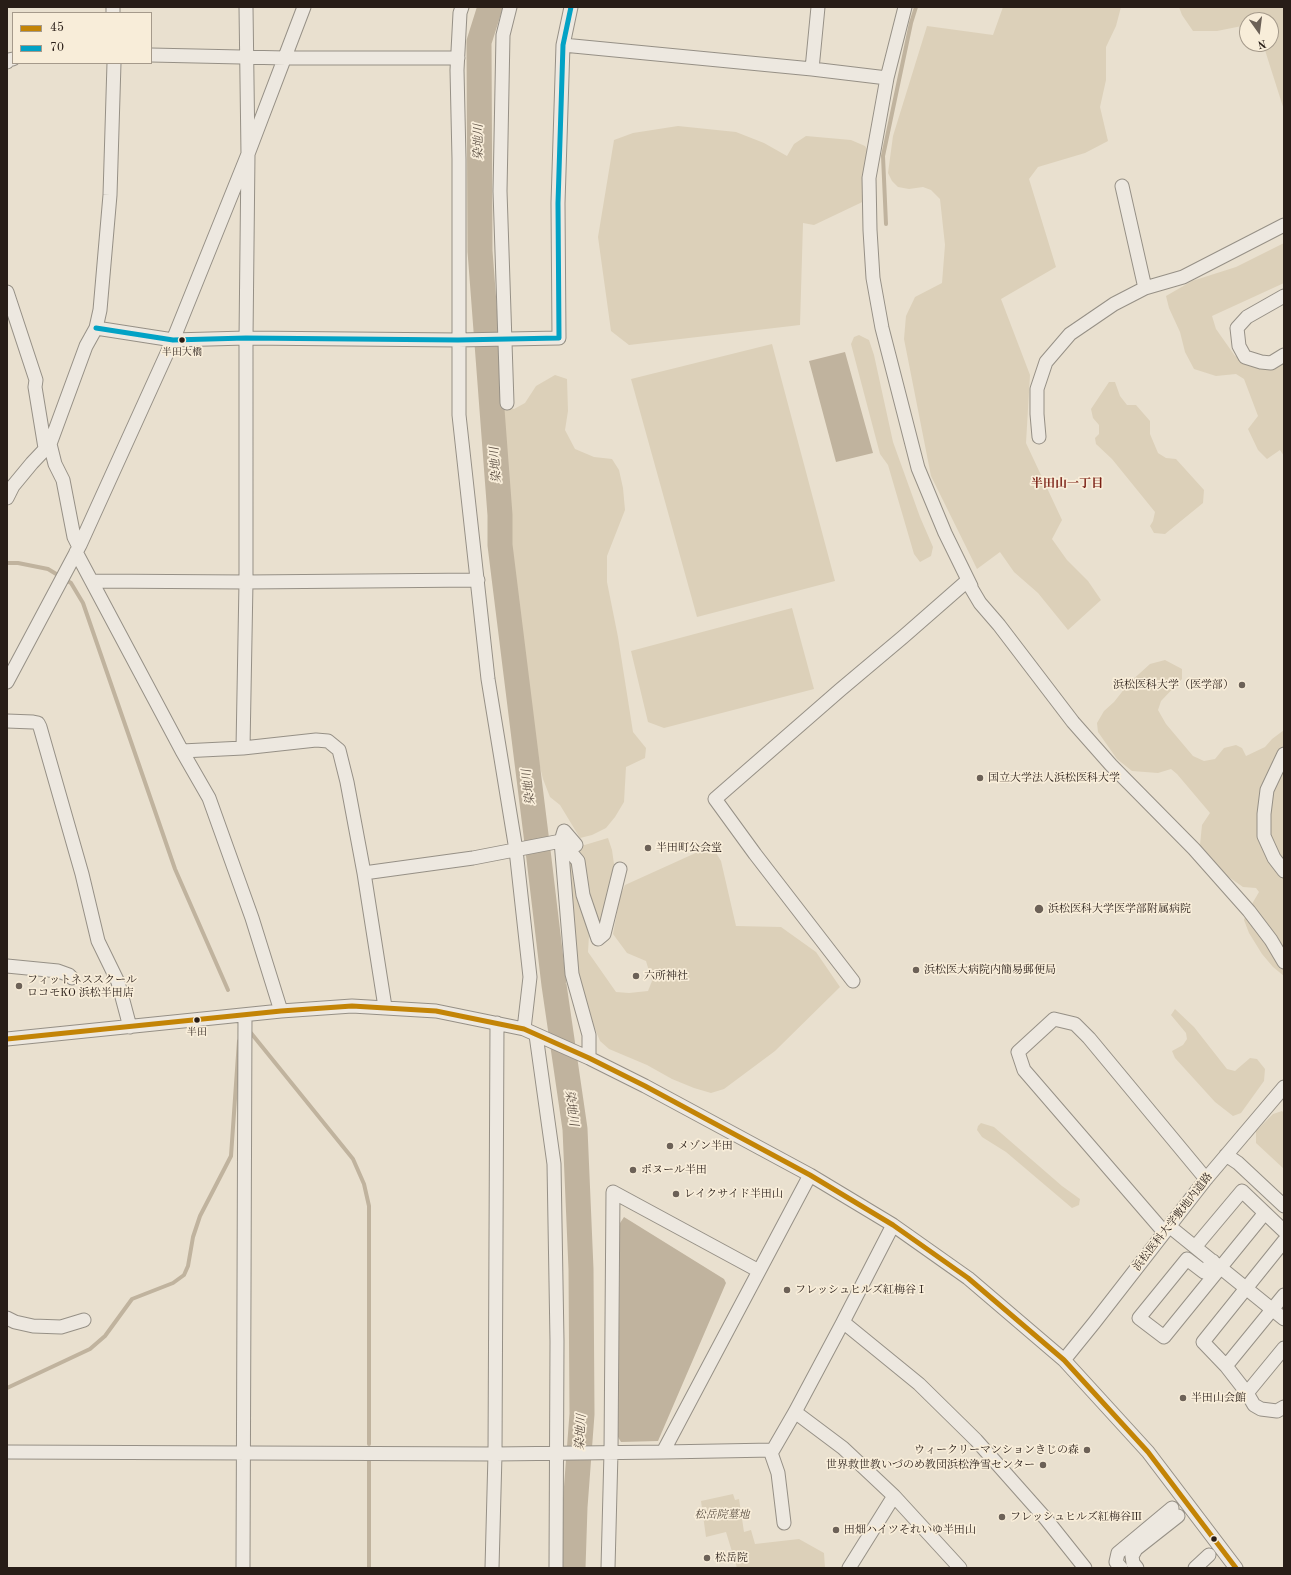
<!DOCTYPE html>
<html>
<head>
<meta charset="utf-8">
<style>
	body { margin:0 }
	#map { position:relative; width:1291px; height:1575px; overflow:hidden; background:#e9e0cf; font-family:"Old Standard TT",serif }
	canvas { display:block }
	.frame { position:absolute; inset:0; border:8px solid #281d17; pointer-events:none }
	.legend { position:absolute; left:12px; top:12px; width:140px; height:52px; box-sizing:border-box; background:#f8edd9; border:1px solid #a59a8b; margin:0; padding:5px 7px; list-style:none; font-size:12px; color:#281d17 }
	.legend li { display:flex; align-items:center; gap:8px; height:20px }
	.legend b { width:20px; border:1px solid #a59a8b }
	.north { position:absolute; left:1239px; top:12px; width:40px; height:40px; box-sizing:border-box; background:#f8edd9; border:1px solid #a59a8b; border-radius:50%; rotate:166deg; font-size:11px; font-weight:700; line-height:16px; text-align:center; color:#281d17 }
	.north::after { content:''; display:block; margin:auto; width:14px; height:18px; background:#6c6157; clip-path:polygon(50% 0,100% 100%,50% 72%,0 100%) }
</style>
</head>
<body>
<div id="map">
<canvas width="1291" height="1575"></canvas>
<div class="frame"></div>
<ul class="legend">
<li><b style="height:5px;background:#c38406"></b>45</li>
<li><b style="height:5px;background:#02a2c5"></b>70</li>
</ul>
<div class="north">N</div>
</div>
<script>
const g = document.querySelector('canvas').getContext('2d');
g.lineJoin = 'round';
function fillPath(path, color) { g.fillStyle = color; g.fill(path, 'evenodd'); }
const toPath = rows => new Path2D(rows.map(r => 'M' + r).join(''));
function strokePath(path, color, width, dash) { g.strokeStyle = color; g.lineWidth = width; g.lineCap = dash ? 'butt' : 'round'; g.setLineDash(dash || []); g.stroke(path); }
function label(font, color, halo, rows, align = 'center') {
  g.font = font + ' "Old Standard TT","Noto Serif JP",serif'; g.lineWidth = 3.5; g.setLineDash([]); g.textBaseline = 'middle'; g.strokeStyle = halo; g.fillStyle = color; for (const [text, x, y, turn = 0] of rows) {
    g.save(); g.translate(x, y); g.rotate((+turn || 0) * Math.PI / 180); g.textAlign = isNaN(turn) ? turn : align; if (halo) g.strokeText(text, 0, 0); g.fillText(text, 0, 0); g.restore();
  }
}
fillPath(toPath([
	[1003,7,1121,7,1116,26,1106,47,1106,80,1100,107,1108,141,1085,153,1038,167,1029,179,1056,267,1001,299,1030,375,1026,443,1062,520,1052,539,1067,560,1088,581,1101,600,1068,630,1038,593,1014,572,1000,552,977,569,931,476,904,339,906,316,915,297,942,283,945,245,940,199,931,190,923,187,909,189,898,187,892,181,888,173,893,136,927,26,993,35],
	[1179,7,1284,7,1284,110,1263,44,1271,44,1271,20,1247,20,1247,25,1217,31,1193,31,1182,15],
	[678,126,736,132,764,143,787,156,794,144,806,136,851,140,865,146,873,158,876,181,875,196,814,225,803,223,800,325,629,345,611,331,598,237,614,140,633,133],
	[1284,243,1284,283,1212,316,1216,329,1235,356,1262,365,1284,354,1284,456,1280,450,1267,459,1258,450,1248,429,1258,416,1244,379,1236,374,1216,376,1194,369,1185,352,1180,332,1169,308,1166,296,1192,281,1236,267],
	[859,335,869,340,874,355,893,442,920,517,933,547,931,556,920,562,914,554,888,465,880,454,851,344,854,337],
	[772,344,835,581,697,617,631,379],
	[555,375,567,379,568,411,565,430,575,449,594,457,612,459,619,470,623,488,625,510,607,556,607,582,618,637,633,732,646,748,645,758,626,767,624,802,615,817,606,828,592,835,580,838,560,805,550,797,543,779,530,727,517,645,505,545,506,509,499,440,498,414,506,408,514,409,525,403,536,386],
	[1109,382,1115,382,1120,396,1127,405,1136,405,1150,421,1150,434,1158,453,1166,458,1176,459,1204,490,1203,503,1165,534,1154,533,1150,526,1153,521,1155,512,1112,459,1096,444,1095,438,1099,434,1099,425,1093,418,1091,409],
	[792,608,814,689,664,728,648,722,631,651],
	[1165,660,1182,669,1182,679,1161,701,1158,710,1166,724,1193,756,1204,761,1215,759,1224,748,1236,745,1242,748,1246,756,1265,747,1272,739,1284,730,1284,976,1273,967,1262,954,1249,933,1244,920,1246,914,1259,892,1256,888,1243,887,1223,873,1210,860,1200,845,1202,825,1210,813,1177,774,1171,769,1158,773,1132,771,1117,759,1098,732,1097,723,1104,711,1114,702,1129,683,1150,664],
	[608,838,612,850,614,864,611,894,600,934,578,855,578,847],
	[565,851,575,865,589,936,588,952,616,992,629,993,648,991,652,981,646,961,627,953,613,934,620,896,625,885,700,851,715,851,721,861,736,926,781,927,816,952,840,987,775,1051,724,1089,711,1093,694,1088,672,1079,647,1065,609,1049,600,1041,588,1012,576,975],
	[1175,1009,1194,1027,1227,1069,1235,1071,1250,1058,1257,1059,1265,1069,1264,1081,1241,1113,1233,1116,1215,1102,1175,1058,1172,1051,1183,1045,1187,1039,1186,1033,1171,1015],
	[1282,1111,1284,1113,1284,1169,1256,1143,1256,1131,1273,1114],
	[981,1123,994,1127,1062,1186,1080,1199,1079,1205,1072,1208,1006,1152,982,1137,977,1130,978,1126],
	[733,1494,735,1500,739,1499,744,1532,751,1530,755,1544,799,1539,824,1553,825,1568,737,1568,726,1532,706,1537,701,1501]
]), '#dcd0b9');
fillPath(toPath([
	[845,352,873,453,836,462,809,361],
	[624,1217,724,1279,726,1283,658,1441,621,1442,618,1437,620,1223]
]), '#c0b39e');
strokePath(toPath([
	[886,224,883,156,911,23,916,7],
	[7,563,18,563,48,569,71,583,83,603,175,869,228,990],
	[251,1033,353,1159,364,1184,369,1206,369,1444],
	[7,1388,90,1349,105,1336,132,1299,173,1283,184,1275,188,1266,193,1237,200,1216,231,1156,239,1041],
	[369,1568,369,1461]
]), '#c0b39e', 4);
strokePath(toPath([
	[490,7,479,42,480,251,500,515,500,545,539,859,554,985,575,1129,581,1269,582,1414,575,1507,573,1568]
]), '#c0b39e', 25);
const minor = toPath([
	[113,7,113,13],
	[462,7,460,13,457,70,459,159,459,415,488,679,516,850,530,977,524,1029],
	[905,7,887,78,869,178,870,230,873,278,882,328,918,468,945,533,971,586,967,581],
	[563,45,812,69,887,78],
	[151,55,286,58,458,58],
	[7,62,8,60,13,59],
	[812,69,818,7],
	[1122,186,1145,288],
	[7,292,36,380,35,387,45,448],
	[1284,296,1247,317,1237,328,1239,346,1245,357,1261,362,1271,363,1284,355],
	[96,328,173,340,246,338,458,340,559,338,558,203,563,45,571,7],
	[507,403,500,191,503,35,510,7],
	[1039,437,1037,414,1037,389,1046,362,1070,334,1114,304,1145,288,1183,277,1284,225],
	[50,444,55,464,63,480,74,537,79,547],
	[7,498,13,486,32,463,50,444,86,346,96,328,100,310,110,195,114,63],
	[76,552,182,751,209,798,252,918,281,1011],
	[92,581,246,582,478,580],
	[967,581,980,603,999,625,1073,722,1111,765,1194,849,1249,911,1271,940,1284,962],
	[7,682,80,545,173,340,248,154,304,7],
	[7,721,33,722,38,723,40,727,82,874,98,941,118,982,130,1027],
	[243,748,246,582,246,338,248,154,246,7],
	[182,751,243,748,316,740,328,741,339,750,347,782,364,873,385,1007],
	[1284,754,1267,790,1264,814,1264,836,1274,858,1284,871],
	[561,841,578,861,583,895,598,939,604,934,620,869],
	[576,845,564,831,561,841,572,974,589,1035,589,1058],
	[364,873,473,858,561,841],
	[7,966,58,971,69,975,72,978],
	[853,981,755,854,715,799,840,690,903,637,967,581],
	[536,1035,554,1164,557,1341,556,1568],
	[7,1039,281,1011,352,1006,436,1011,524,1029,589,1058,645,1086,810,1175,893,1225,968,1278,1064,1360,1148,1452,1236,1568],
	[1226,1155,1238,1163,1284,1206],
	[893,1225,843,1322,919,1384,976,1440,1046,1519,1085,1568],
	[1169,1226,1284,1319],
	[1164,1232,1024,1070,1018,1052,1054,1019,1075,1024,1089,1038,1206,1179],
	[1284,1241,1203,1342,1226,1366,1247,1393,1254,1405,1261,1409,1277,1411,1284,1407],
	[1195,1247,1242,1191,1284,1231],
	[1213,1261,1204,1272,1187,1259,1139,1318,1164,1337,1264,1214],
	[7,1318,15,1322,33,1326,61,1327,84,1320],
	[1064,1360,1094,1323,1206,1179,1284,1087],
	[1226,1366,1284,1295],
	[1247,1393,1284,1348],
	[795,1412,843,1448,894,1496,960,1568],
	[770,1450,778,1473,784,1523],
	[7,1452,495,1454,663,1452,810,1175],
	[663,1452,773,1450,795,1412,843,1322],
	[243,1568,245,1015],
	[492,1568,495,1454,497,1023],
	[608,1568,611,1452,613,1192,759,1271],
	[849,1568,894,1496],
	[1121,1568,1116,1562,1118,1553,1172,1508],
	[1137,1568,1133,1563,1132,1556,1136,1549,1178,1516],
	[1195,1568,1209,1555]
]);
strokePath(minor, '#969086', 15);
strokePath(minor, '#ede8e0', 13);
strokePath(toPath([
	[7,1039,281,1011,352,1006,436,1011,524,1029,589,1058,645,1086,810,1175,893,1225,968,1278,1064,1360,1148,1452,1236,1568]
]), '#c38406', 5);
strokePath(toPath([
	[96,328,173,340,246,338,458,340,559,338,558,203,563,45,571,7]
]), '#02a2c5', 5);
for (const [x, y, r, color] of [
	[182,340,3.5,"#281d17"],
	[1242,685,4,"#6c6157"],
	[980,778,4,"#6c6157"],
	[648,848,4,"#6c6157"],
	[1039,909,5,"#6c6157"],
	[916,970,4,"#6c6157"],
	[636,976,4,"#6c6157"],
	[19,986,4,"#6c6157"],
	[197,1020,3.5,"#281d17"],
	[670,1146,4,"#6c6157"],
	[633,1170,4,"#6c6157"],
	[676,1194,4,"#6c6157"],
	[787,1290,4,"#6c6157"],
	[1183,1398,4,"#6c6157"],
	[1087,1450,4,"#6c6157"],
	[1043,1465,4,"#6c6157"],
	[1002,1517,4,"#6c6157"],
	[836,1530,4,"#6c6157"],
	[1214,1539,3.5,"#281d17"],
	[707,1558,4,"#6c6157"]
]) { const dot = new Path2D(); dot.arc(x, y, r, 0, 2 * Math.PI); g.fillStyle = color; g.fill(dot); strokePath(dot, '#f8edd9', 1.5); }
label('10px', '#281d17', '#f8edd9', [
	["半田大橋",182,352],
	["半田",197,1032]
]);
label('11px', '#281d17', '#f8edd9', [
	["浜松医科大学（医学部）",1234,685,"right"],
	["国立大学法人浜松医科大学",988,778],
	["半田町公会堂",656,848],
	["浜松医科大学医学部附属病院",1048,909],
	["浜松医大病院内簡易郵便局",924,970],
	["六所神社",644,976],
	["フィットネススクール",27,980],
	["ロコモKO 浜松半田店",27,993],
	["メゾン半田",678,1146],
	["ポヌール半田",641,1170],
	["レイクサイド半田山",684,1194],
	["フレッシュヒルズ紅梅谷Ⅰ",795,1290],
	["半田山会館",1191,1398],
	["ウィークリーマンションきじの森",1079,1450,"right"],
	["世界救世教いづのめ教団浜松浄雪センター",1035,1465,"right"],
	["フレッシュヒルズ紅梅谷Ⅲ",1010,1517],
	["田畑ハイツそれいゆ半田山",844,1530],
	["松岳院",715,1558]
], 'left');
label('11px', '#281d17', '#f8edd9', [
	["浜松医科大学敷地内道路",1173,1222,-52]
]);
label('italic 11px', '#5b4f42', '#f8edd9', [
	["松岳院墓地",722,1515]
]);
label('italic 12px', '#5e5145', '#f8edd9', [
	["染地川",479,142,-90],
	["染地川",496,465,-94],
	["染地川",529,787,-97],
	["染地川",571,1108,82],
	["染地川",581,1432,-87]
]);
label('bold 12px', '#7a1f14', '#f8edd9', [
	["半田山一丁目",1067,484]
]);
</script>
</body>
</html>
